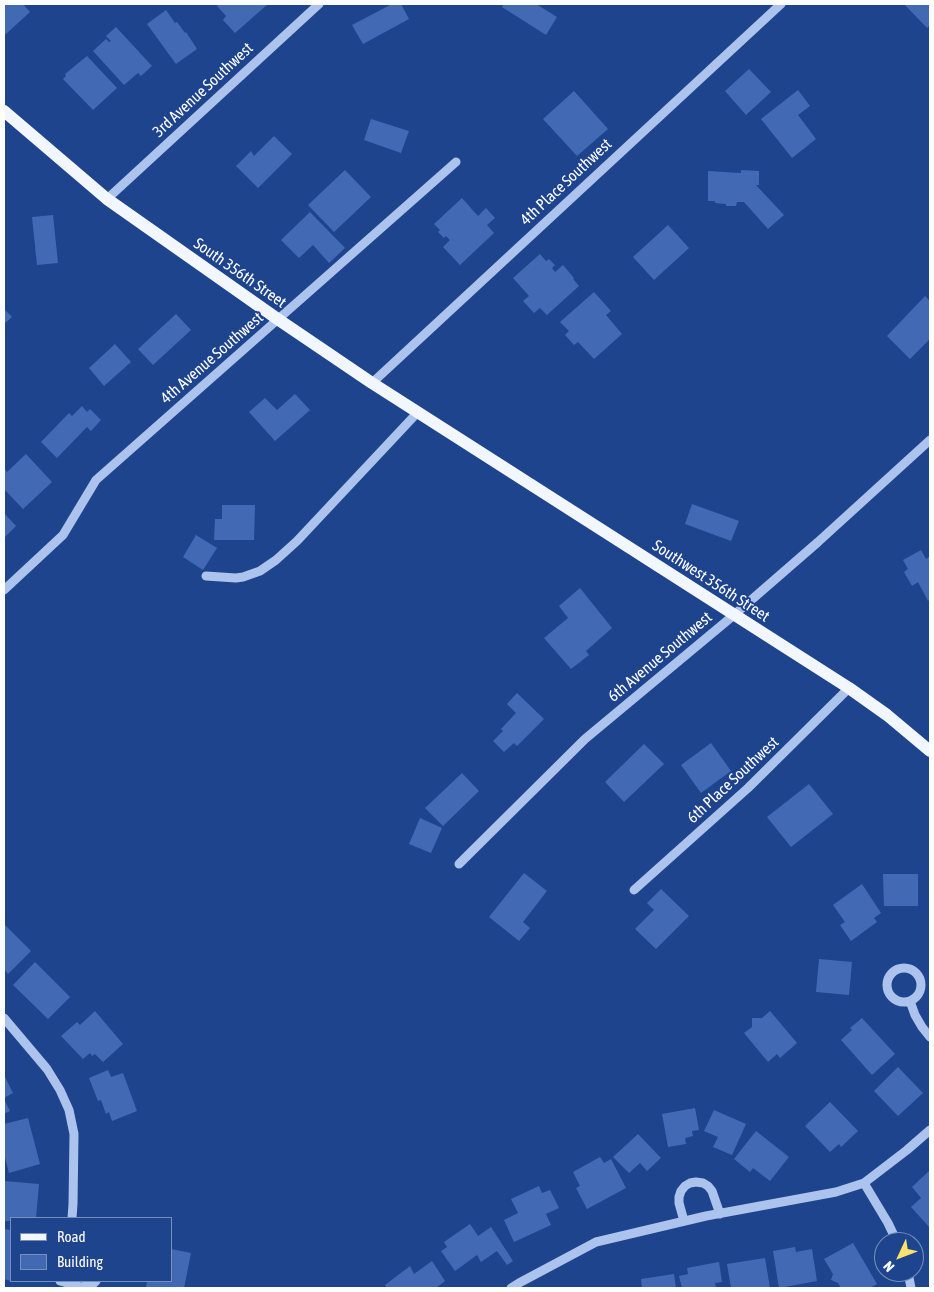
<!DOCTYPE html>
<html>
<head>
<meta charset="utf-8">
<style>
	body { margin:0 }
	#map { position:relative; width:934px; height:1292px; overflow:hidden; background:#1e448e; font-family:"Asap Condensed",sans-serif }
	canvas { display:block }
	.frame { position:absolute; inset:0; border:5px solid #fff; pointer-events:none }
	.legend { position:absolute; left:10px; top:1217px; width:162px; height:65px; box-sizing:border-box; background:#1e448e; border:1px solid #788fbb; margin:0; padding:6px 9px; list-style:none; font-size:15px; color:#fff }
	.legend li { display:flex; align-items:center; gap:10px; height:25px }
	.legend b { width:25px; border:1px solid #788fbb }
	.north { position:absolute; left:874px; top:1232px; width:50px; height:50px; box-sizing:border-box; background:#1e448e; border:1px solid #788fbb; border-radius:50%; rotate:227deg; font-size:14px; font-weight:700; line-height:20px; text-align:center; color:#fff }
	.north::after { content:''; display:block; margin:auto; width:18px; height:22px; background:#fce16c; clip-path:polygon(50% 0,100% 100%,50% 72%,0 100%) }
</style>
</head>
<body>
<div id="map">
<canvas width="934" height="1292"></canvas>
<div class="frame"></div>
<ul class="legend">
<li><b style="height:6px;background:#f2f6ff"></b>Road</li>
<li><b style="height:14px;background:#426ab4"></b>Building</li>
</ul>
<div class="north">N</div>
</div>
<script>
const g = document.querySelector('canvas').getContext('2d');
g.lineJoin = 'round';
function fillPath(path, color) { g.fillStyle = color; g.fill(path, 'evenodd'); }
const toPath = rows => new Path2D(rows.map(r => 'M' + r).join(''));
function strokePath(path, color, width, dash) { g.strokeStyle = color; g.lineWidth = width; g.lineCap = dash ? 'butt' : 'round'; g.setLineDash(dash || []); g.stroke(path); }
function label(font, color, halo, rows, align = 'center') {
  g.font = font + ' "Asap Condensed",sans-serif'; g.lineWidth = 4; g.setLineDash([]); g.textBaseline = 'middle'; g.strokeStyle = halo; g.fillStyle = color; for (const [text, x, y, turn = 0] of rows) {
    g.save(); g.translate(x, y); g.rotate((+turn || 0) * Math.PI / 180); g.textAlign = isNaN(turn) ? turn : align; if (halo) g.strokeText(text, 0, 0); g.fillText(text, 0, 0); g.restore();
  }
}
fillPath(toPath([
	[4,4,23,4,30,12,6,34,4,32],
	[219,4,268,4,235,33,223,20,226,16,217,6],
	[392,4,401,4,409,19,363,44,352,25],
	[504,4,536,4,557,17,546,35,502,7],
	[904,4,930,4,930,25,927,28],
	[166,10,175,23,177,22,185,33,186,32,197,49,176,64,147,24],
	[116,27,152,66,141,76,138,73,124,85,93,51,106,39,109,42,111,41,106,36],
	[87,56,117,88,93,110,63,79,66,76,65,74],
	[749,69,771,92,746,115,725,91],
	[798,90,810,106,798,115,816,139,792,158,761,119],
	[574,91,608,129,577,156,543,119],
	[371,119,409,131,401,153,364,140],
	[274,136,292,154,258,188,236,166,251,151,254,156],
	[345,170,371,197,334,232,308,205],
	[741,170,759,171,759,185,756,185,784,215,768,229,744,202,737,202,736,206,726,206,726,204,715,203,715,201,708,201,708,171,741,173],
	[462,198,478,216,486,208,495,218,487,225,494,233,460,265,443,247,450,240,446,236,444,238,438,232,440,230,434,224],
	[310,212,345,248,329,263,313,245,299,258,281,240],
	[53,215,58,263,37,265,32,217],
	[668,225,689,248,654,280,633,257],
	[540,254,546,261,549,259,555,265,552,268,555,272,563,265,574,278,573,279,579,286,547,315,540,308,534,313,523,301,529,296,513,278],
	[594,292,611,311,606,315,622,334,594,359,578,342,574,345,565,335,569,331,560,322],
	[925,296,930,301,930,339,910,359,887,336],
	[4,309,12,317,4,324],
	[176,314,191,330,153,365,138,349],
	[115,344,131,362,104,386,89,368],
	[295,394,310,410,275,441,249,412,265,398,277,410],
	[82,406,87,412,90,409,101,420,91,431,87,427,57,458,41,442,69,413,72,416],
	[26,454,52,482,23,509,4,489,4,468,7,472],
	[692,504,739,521,731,541,685,524],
	[222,505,255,505,254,540,214,540,215,519,222,519],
	[4,513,16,526,4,538],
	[196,535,217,548,203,570,183,557],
	[921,550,926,559,930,556,930,599,928,601,918,582,912,586,904,572,908,569,903,560],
	[580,588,612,628,586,651,589,655,571,669,544,638,568,618,559,606],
	[517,693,544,719,517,746,514,743,504,752,493,741,503,731,501,729,516,713,507,704],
	[711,743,731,771,701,793,681,765],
	[644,744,664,764,624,802,605,782],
	[462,773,479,791,443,826,425,808],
	[809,784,833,814,791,847,767,817],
	[420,818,442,828,431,853,409,844],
	[524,873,547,891,523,922,530,928,519,941,489,917],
	[883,874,918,874,918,906,884,906],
	[862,884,881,913,874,918,877,922,851,941,840,925,845,922,833,905],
	[661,889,689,916,656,949,635,929,654,910,647,903],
	[4,924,31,951,8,974,4,969],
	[819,959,852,962,849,995,816,992],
	[35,962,70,997,48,1019,13,985],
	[95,1011,123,1044,103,1062,95,1054,92,1056,90,1053,83,1059,61,1036,77,1022,80,1025],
	[770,1011,797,1043,780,1058,777,1054,768,1062,744,1033,752,1027,752,1018,762,1018],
	[862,1018,895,1054,872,1075,841,1040,852,1030,850,1028],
	[898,1067,923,1093,898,1116,874,1091],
	[108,1070,111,1077,123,1073,137,1111,112,1121,109,1112,106,1114,101,1100,98,1101,89,1078],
	[4,1075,13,1093,4,1098],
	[4,1099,10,1111,4,1114],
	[830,1102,858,1131,841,1147,839,1144,830,1152,805,1126],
	[695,1108,699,1130,692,1131,693,1136,685,1138,686,1144,668,1147,662,1114],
	[714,1110,746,1124,732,1155,713,1147,718,1137,704,1131],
	[28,1118,40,1164,9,1173,4,1154,4,1124],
	[756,1131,789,1157,770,1181,753,1168,750,1172,734,1159],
	[638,1134,661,1158,647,1171,640,1163,629,1173,613,1157],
	[600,1157,604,1163,611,1159,626,1188,587,1209,576,1188,580,1186,573,1172],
	[930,1170,930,1228,911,1207,921,1198,912,1187],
	[4,1181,39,1184,36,1218,11,1218,11,1221,4,1221],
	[539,1186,542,1193,550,1190,559,1208,546,1214,551,1225,514,1242,504,1220,518,1213,511,1199],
	[470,1224,478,1236,491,1227,513,1261,507,1265,497,1251,481,1262,477,1255,455,1271,441,1251,447,1247,444,1242],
	[4,1229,11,1230,11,1281,4,1279],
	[853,1243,877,1284,870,1288,841,1288,838,1283,831,1280,833,1274,824,1259],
	[795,1247,796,1252,812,1249,817,1281,779,1288,773,1251],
	[171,1249,191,1253,184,1288,151,1288,146,1287,147,1281,171,1281],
	[765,1258,770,1288,731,1288,727,1264],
	[432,1261,445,1281,436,1288,387,1288,385,1285,410,1266,414,1274],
	[719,1262,722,1282,715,1283,716,1288,682,1288,679,1276,688,1274,687,1268],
	[674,1274,676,1288,642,1288,641,1279]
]), '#426ab4');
strokePath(toPath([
	[107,199,319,4],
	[372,383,781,4],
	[206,576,236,578,243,577,260,571,276,560,297,541,418,412],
	[4,590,63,535,96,480,456,162],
	[459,864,585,739,734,615,818,542,930,440],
	[634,890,748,788,849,688],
	'887 985a17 17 0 1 1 34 0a17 17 0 1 1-34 0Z',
	[910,1001,915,1015,922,1027,930,1037],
	[4,1018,47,1069,60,1090,69,1110,74,1134,73,1204,72,1218],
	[864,1183,888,1223,897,1242],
	[684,1221,679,1203,679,1197,681,1191,685,1186,690,1183,696,1182,703,1183,708,1186,712,1191,720,1214],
	[908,1272,911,1288],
	[60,1281,81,1287,87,1286,93,1284,96,1281],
	[511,1288,519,1283,596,1242,706,1216,836,1192,864,1183,907,1150,930,1130]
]), '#acc3ed', 9);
strokePath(toPath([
	[4,111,107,199,279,320,372,383,849,688,887,715,930,751]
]), '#f2f6ff', 12);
label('16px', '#fff', '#1e448e', [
	["3rd Avenue Southwest",203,90,-43],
	["4th Place Southwest",566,182,-43],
	["South 356th Street",240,273,35],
	["4th Avenue Southwest",212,358,-41],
	["Southwest 356th Street",711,581,33],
	["6th Avenue Southwest",660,657,-40],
	["6th Place Southwest",733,780,-43]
]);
</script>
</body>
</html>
